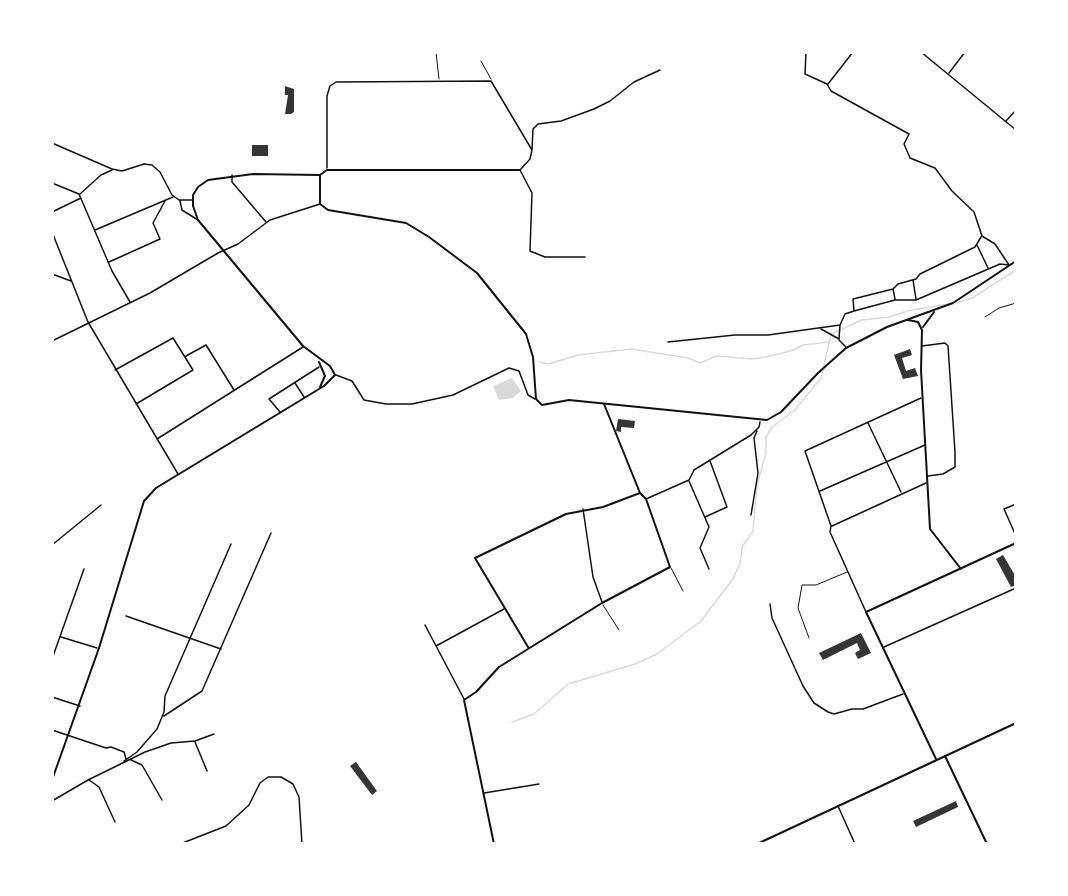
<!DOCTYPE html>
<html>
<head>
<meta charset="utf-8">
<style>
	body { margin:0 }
	#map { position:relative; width:1068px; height:896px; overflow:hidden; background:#fff; font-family:Lato,sans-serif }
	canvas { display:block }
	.frame { position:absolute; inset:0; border:54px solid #fff; pointer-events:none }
</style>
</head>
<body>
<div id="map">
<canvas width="1068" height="896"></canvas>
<div class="frame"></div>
</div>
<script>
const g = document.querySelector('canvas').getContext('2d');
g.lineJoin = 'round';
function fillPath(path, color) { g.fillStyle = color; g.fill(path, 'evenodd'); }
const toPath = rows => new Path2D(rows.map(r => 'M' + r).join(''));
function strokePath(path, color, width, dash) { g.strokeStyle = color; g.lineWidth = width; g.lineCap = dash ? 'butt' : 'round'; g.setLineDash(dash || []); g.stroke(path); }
fillPath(toPath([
	[512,378,521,391,513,398,499,400,493,386]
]), '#d9d9d9');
strokePath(toPath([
	[956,303,972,298,1016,270],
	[539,362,548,364,578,355,631,349,688,358,700,363,717,356,752,359,766,357,794,350,803,345,829,342],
	[512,722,534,714,568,684,635,664,657,654,701,621,732,580,740,564,742,547,753,531,757,486,766,452,766,437,772,427,795,410,821,378,831,334,862,320,890,317,907,311,948,304]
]), '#d9d9d9', 1.5);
fillPath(toPath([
	[285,86,294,89,294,112,291,114,285,114,288,95,285,95],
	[252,145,268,145,268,156,252,156],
	[910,349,912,355,902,358,906,371,915,368,918,376,903,379,894,355],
	[618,419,635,421,634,428,621,427,621,432,616,431],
	[1003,555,1016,577,1016,585,1011,587,996,559],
	[861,633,871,653,858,659,855,653,860,650,857,643,823,660,819,653],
	[356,762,377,791,372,795,350,766],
	[956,801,958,807,916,827,913,821]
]), '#353535');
strokePath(toPath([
	[436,52,439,79],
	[481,61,491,79],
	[985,317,999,308,1016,303],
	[671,568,683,591],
	[603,605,619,630],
	[809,638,798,608,802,585,816,585,847,572]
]), '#111', 1);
strokePath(toPath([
	[806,52,805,74,827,84,831,91,909,134,904,144,910,158,935,168,952,191,974,212,982,236],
	[921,52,1016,130],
	[949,73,965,52],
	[828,84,853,52],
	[1006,121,1016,110],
	[52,143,112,169,122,171,144,164,152,165,160,172,172,195,179,200,192,200],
	[532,150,533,129,538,124,561,121,594,109,610,101,634,82,660,70],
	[327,168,327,96,330,86,336,82,491,81,532,150,530,159,520,170,532,193,530,251,545,257,585,257],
	[232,175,232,182,266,222],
	[52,183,79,194,112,271,130,302],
	[80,194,101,175,112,170],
	[180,201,182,210,198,220],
	[52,212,81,198],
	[95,230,173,197],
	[52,232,88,322,178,474],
	[982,236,995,244,1009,265],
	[977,245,988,268],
	[109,262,160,239,153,223,165,201],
	[52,274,71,281],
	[913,280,916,299],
	[893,289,895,299],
	[854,311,853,299,893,289,898,284,916,279,920,274,975,247,981,237],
	[821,329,839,339,840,325],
	[839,340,846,347],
	[52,341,150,293,218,253,238,244,270,220,320,204],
	[668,342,735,335,768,335,840,325,845,314,854,311,895,300,916,300,1000,264,1009,265],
	[922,346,945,343,948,346,955,452,955,467,943,474,928,476],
	[186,356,206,345,234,390],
	[115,370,173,338,193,370,136,404],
	[336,375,352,381,364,400,386,404,412,404,453,395,509,368,519,371,528,395,535,399],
	[295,383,304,397],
	[280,412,269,399,319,367],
	[868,423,901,492],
	[157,439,303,347],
	[689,481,709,527,700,548,709,569],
	[820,491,925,445],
	[646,499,689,480,694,470,751,435,759,427,760,422],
	[1016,504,1004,509,1016,536],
	[583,509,593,577,602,602],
	[751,515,758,473,754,438,757,431],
	[705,517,727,507,710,461],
	[832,526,926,483],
	[52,545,101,505],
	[770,604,772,618,803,686,814,703,828,712,834,714,852,709,863,709,903,694],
	[866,612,830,532,831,526,805,451,921,398],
	[126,616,221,649],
	[425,625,464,699],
	[61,637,97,648],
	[436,646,504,609],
	[884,647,1016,588],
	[52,659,84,569],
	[52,697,80,706],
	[164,716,202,691,271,533],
	[52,730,106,748,111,747,124,752,126,759],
	[195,742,207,771],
	[131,760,142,765,162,800],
	[124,761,137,752,157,729,164,712,165,696,231,544],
	[89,780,99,787,115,822],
	[484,793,539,784],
	[52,801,88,780,145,752,171,743,195,741,214,734],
	[838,806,855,844],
	[180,844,226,826,249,805,260,783,268,777,281,777,293,784,299,797,302,844]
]), '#111', 1.5);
strokePath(toPath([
	[320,175,327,170,520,170],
	[908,320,918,322,922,330,921,370,930,529,961,569],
	[923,327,934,312],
	[528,647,475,558,566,514,603,507,640,493],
	[945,756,987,844],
	[936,759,866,612,1016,543],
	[494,844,464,700,476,692,499,667,602,603,670,567,646,499,640,493,604,404]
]), '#111', 2);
strokePath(toPath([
	[319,362,325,376,320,387],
	[52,780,99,648,144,501,156,488,324,386,335,375,330,366,303,346,198,220,193,206,193,195,198,187,208,180,253,174,320,175,320,204,328,210,406,223,429,237,477,273,526,334,533,357,536,399,542,405,569,400,767,420,781,412,818,373,846,348,887,327,953,303,1016,261],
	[757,844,1016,723]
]), '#111', 2);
</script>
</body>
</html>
